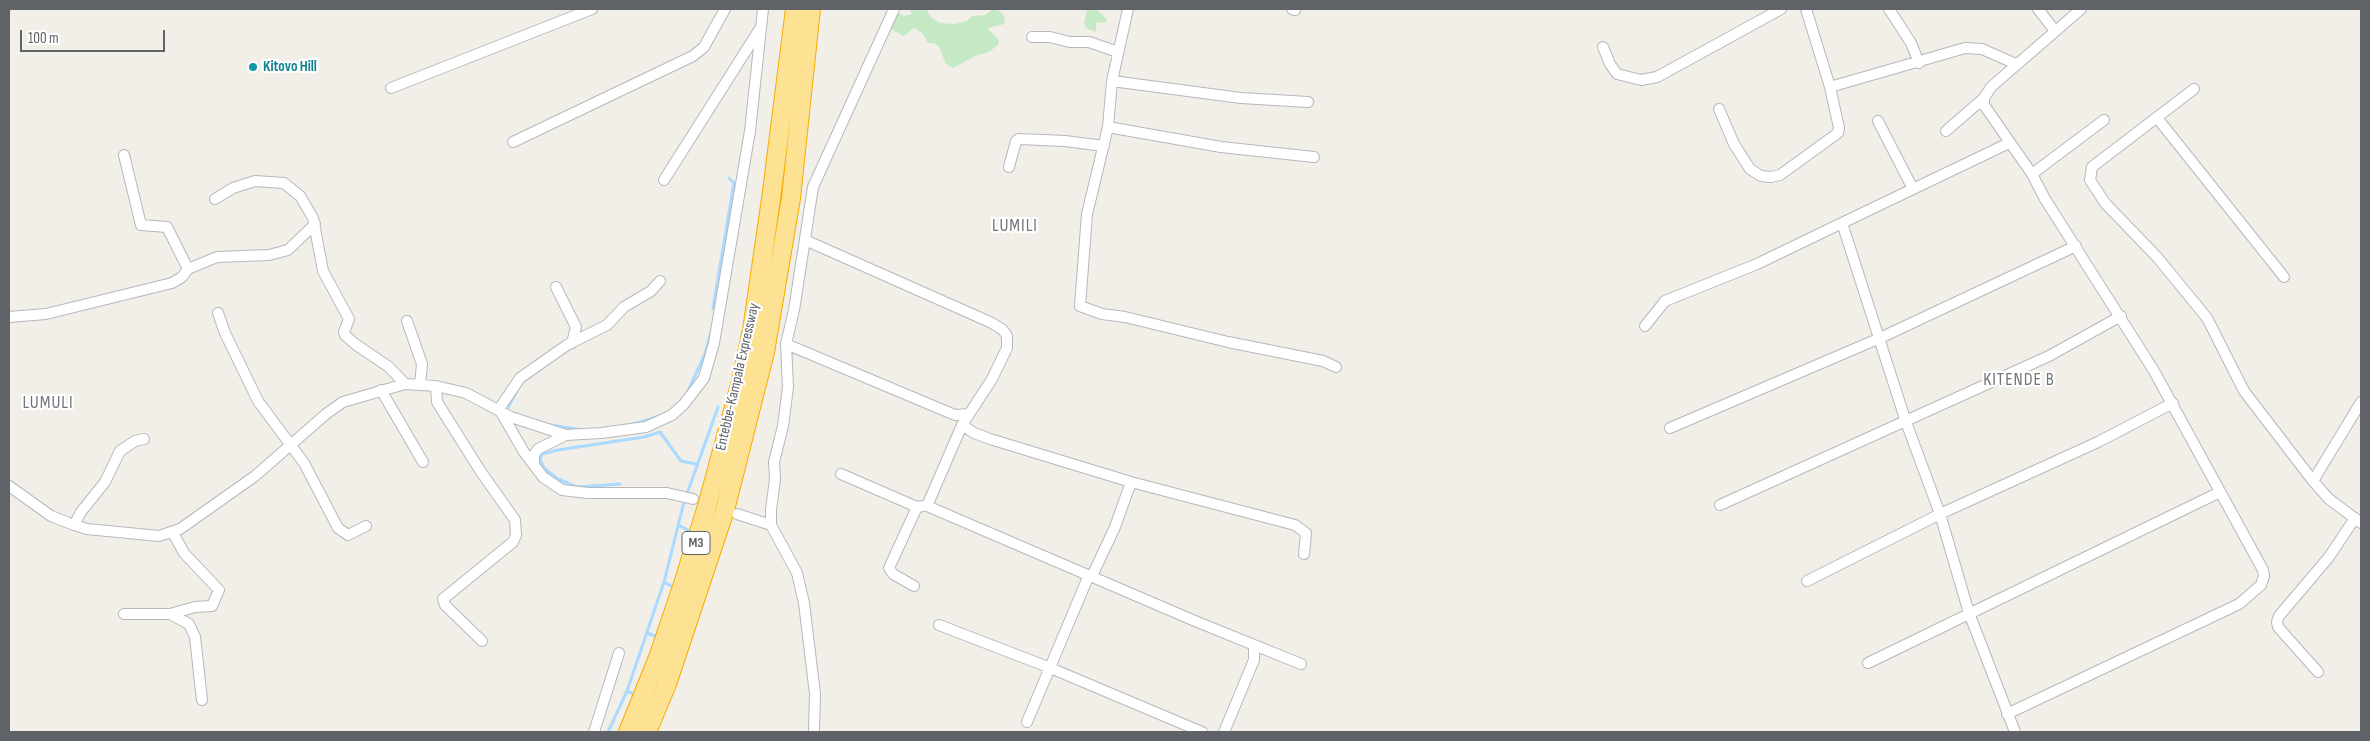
<!DOCTYPE html>
<html>
<head>
<meta charset="utf-8">
<style>
	body { margin:0 }
	#map { position:relative; width:2370px; height:741px; overflow:hidden; background:#f1efe8; font-family:"Sofia Sans Condensed",sans-serif }
	canvas { display:block }
	.frame { position:absolute; inset:0; border:10px solid #5f6368; pointer-events:none }
	.scale { position:absolute; left:20px; top:30px; width:145px; height:22px; box-sizing:border-box; border:2px solid #5f6368; border-top:0; padding-left:6px; font-size:15px; line-height:18px; white-space:nowrap; color:#5f6368; -webkit-text-stroke:4px #fff; paint-order:stroke }
</style>
</head>
<body>
<div id="map">
<canvas width="2370" height="741"></canvas>
<div class="frame"></div>
<div class="scale">100 m</div>
</div>
<script>
const g = document.querySelector('canvas').getContext('2d');
g.lineJoin = 'round';
function fillPath(path, color) { g.fillStyle = color; g.fill(path, 'evenodd'); }
const toPath = rows => new Path2D(rows.map(r => 'M' + r).join(''));
function strokePath(path, color, width, dash) { g.strokeStyle = color; g.lineWidth = width; g.lineCap = dash ? 'butt' : 'round'; g.setLineDash(dash || []); g.stroke(path); }
function label(font, color, halo, rows, align = 'center') {
  g.font = font + ' "Sofia Sans Condensed",sans-serif'; g.lineWidth = 4.5; g.setLineDash([]); g.textBaseline = 'middle'; g.strokeStyle = halo; g.fillStyle = color; for (const [text, x, y, turn = 0] of rows) {
    g.save(); g.translate(x, y); g.rotate((+turn || 0) * Math.PI / 180); g.textAlign = isNaN(turn) ? turn : align; if (halo) g.strokeText(text, 0, 0); g.fillText(text, 0, 0); g.restore();
  }
}
fillPath(toPath([
	[909,9,928,9,927,11,931,17,940,23,954,24,967,21,972,16,985,15,993,9,1001,12,1005,18,1004,24,987,28,999,40,998,45,989,52,975,56,953,68,946,64,939,47,934,43,928,43,923,34,914,28,904,36,888,28,893,10,904,16,912,14],
	[1087,9,1096,9,1106,18,1107,22,1096,23,1096,32,1088,29,1084,24]
]), '#c5e8c5');
strokePath(toPath([
	[716,312,713,308,734,183,729,178],
	[687,393,705,354,711,332],
	[509,412,507,409,517,391],
	[551,425,582,430],
	[630,425,657,417],
	[620,484,577,487,558,479,544,468,540,459,542,454,558,450,644,437,660,432,681,461,696,464],
	[688,491,718,407],
	[678,525,692,532],
	[664,582,675,588],
	[647,633,657,637],
	[627,691,636,695],
	[608,732,627,691,664,582,684,502]
]), '#aadaff', 3);
const street = toPath([
	[1128,9,1112,81,1108,127,1087,214,1080,306,1102,314,1125,317,1228,342,1323,361,1336,367],
	[1292,9,1295,10],
	[1806,9,1830,87,1965,48,1982,49,2016,64],
	[1889,9,1911,43,1919,63],
	[2038,9,2055,31],
	[1032,37,1050,37,1070,42,1089,42,1118,52],
	[1603,47,1610,64,1617,74,1641,80,1657,77,1781,9],
	[1112,81,1241,98,1308,102],
	[391,88,592,9],
	[2194,89,2092,167,2090,180,2105,203,2157,257,2207,318,2244,391,2313,481,2329,499,2361,523],
	[1719,109,1734,144,1750,169,1761,176,1771,177,1780,175,1838,133,1839,128,1830,87],
	[2158,119,2284,277],
	[1878,121,1913,189],
	[1108,127,1221,147,1314,157],
	[1946,131,1984,98],
	[513,142,693,56,704,47,725,9],
	[2009,143,1842,223,1906,422,1940,514,1969,613,2015,732],
	[1009,167,1016,141,1019,139,1065,141,1104,146],
	[2032,174,2104,120],
	[664,180,761,27],
	[215,199,233,188,255,181,284,183,300,196,313,218,323,271,349,319,344,332,345,335,355,344,389,367,405,384],
	[805,240,992,323,1003,330,1007,336,1007,348,992,379,962,425,927,506,1195,621,1301,664],
	[188,269,217,257,269,255,288,250,315,224],
	[660,281,651,291,624,307,607,325,567,345,520,378,499,409,524,452,543,477,562,490,588,493,667,493,693,499],
	[556,287,576,327,572,343],
	[218,313,225,333,258,401,304,463,338,528,348,535,366,526],
	[9,317,46,314,172,283,182,277,188,269,167,227,141,225,124,155],
	[407,321,422,364,420,385],
	[1645,326,1665,301,1757,264,1842,223],
	[786,344,955,415,968,414],
	[436,386,437,402,481,472,515,520,516,535,513,542,443,599,445,605,482,641],
	[381,390,423,462],
	[962,425,974,433,990,439,1131,482,1295,525,1306,533,1304,554],
	[1670,428,1880,338,2076,246],
	[534,465,534,455,538,449,566,435],
	[841,474,917,507,923,506],
	[2313,481,2361,402],
	[9,486,51,516,74,525,87,529,159,536,180,529,255,476,326,414,343,402,405,384,436,386,466,393,511,417,566,435,601,433,646,427,672,415,684,404,704,378,714,343,750,131,763,9],
	[1720,505,2049,356,2121,316],
	[737,514,771,525],
	[74,525,81,512,105,482,120,451,135,441,144,439],
	[1092,576,1115,527,1131,482],
	[1807,581,1940,514,2098,442,2173,403],
	[914,586,893,574,889,568,917,507],
	[124,614,170,614,195,607,212,606,219,590,184,553,173,533],
	[170,614,189,624,195,637,202,700],
	[939,625,1048,667,1202,732],
	[1868,663,2220,492],
	[2318,672,2278,627,2277,622,2279,616,2329,557,2355,518],
	[2007,714,2239,604,2261,585,2264,576,2263,570,2154,371,2045,199,2032,174,1984,105,1984,98,1991,87,2081,9],
	[1027,722,1089,575],
	[594,732,619,653],
	[814,732,815,694,804,603,797,573,771,525,771,510,775,479,774,462,783,426,788,387,786,344,794,310,813,187,894,9],
	[1224,732,1254,660,1254,646]
]);
const highway = toPath([
	[628,732,659,655,684,581,707,506,741,381,752,330,771,199,795,9],
	[647,732,667,684,725,510,765,352,791,198,811,9]
]);
strokePath(street, '#b5b8bc', 12);
strokePath(highway, '#f9ab00', 20);
strokePath(street, '#fff', 10);
strokePath(highway, '#fde293', 18);
for (const [x, y, r, color] of [
	[253,67,5,"#0f9aa8"]
]) { const dot = new Path2D(); dot.arc(x, y, r, 0, 2 * Math.PI); g.fillStyle = color; g.fill(dot); strokePath(dot, '#fff', 2); }
for (const [x, y, w] of [
	[696,543,28]
]) { const box = new Path2D(); box.roundRect(x - w / 2, y - 11.5, w, 23, 4); g.fillStyle = '#fff'; g.fill(box); strokePath(box, '#5f6368', 1); }
label('bold 14px', '#5f6368', null, [
	["M3",696,543]
]);
label('bold 15px', '#0d838f', '#fff', [
	["Kitovo Hill",263,67]
], 'left');
label('15px', '#5f6368', '#fff', [
	["Entebbe-Kampala Expressway",738,377,-77]
]);
g.letterSpacing = '1px';
label('18px', '#70757a', '#fff', [
	["LUMILI",1015,226],
	["KITENDE B",2019,380],
	["LUMULI",48,403]
]);
g.letterSpacing = '0px';
</script>
</body>
</html>
